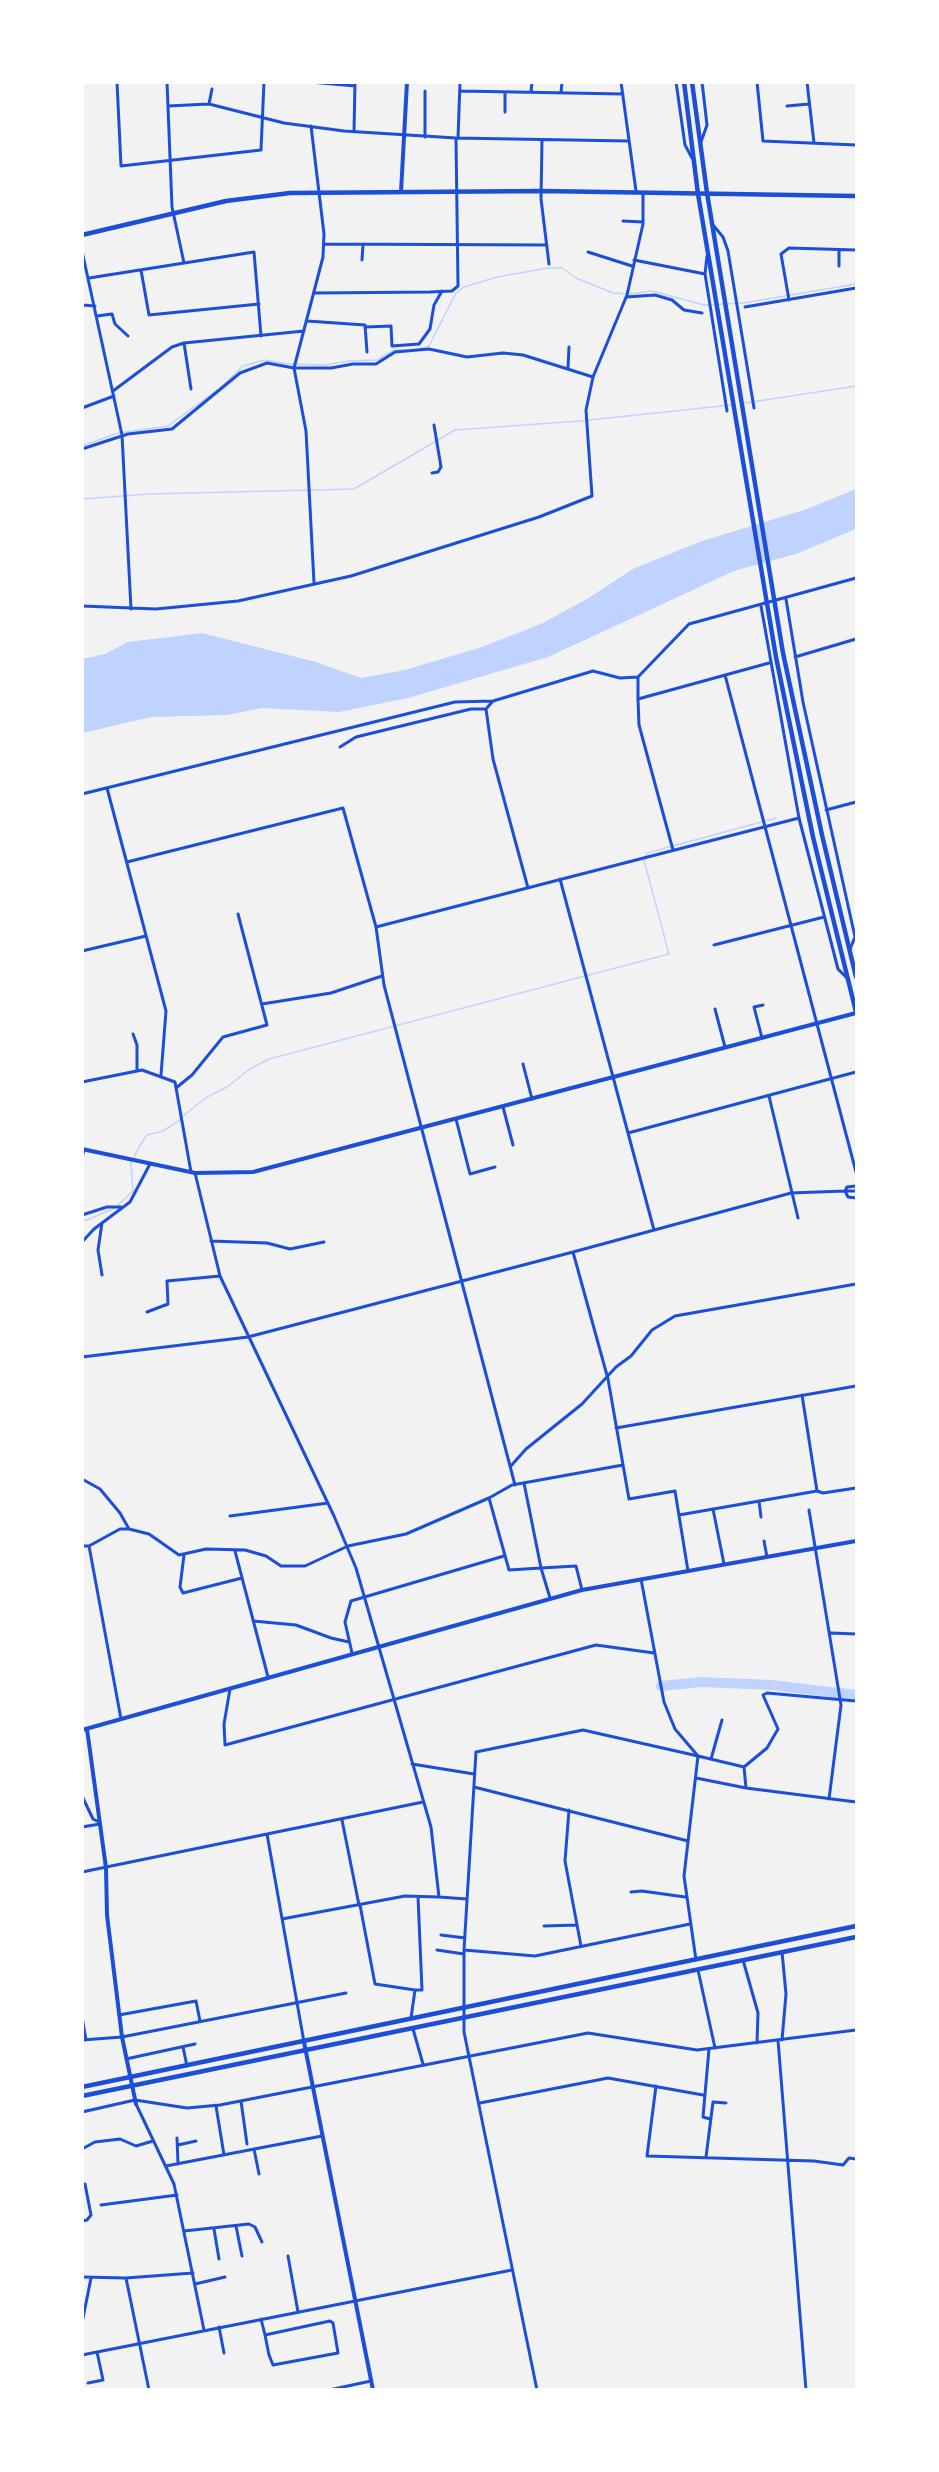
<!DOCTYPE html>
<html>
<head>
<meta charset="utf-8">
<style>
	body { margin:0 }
	#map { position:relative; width:939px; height:2472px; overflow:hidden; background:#f2f2f2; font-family:"Space Grotesk",sans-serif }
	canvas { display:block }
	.frame { position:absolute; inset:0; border:84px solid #fff; pointer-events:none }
</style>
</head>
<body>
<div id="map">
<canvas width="939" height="2472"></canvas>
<div class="frame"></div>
</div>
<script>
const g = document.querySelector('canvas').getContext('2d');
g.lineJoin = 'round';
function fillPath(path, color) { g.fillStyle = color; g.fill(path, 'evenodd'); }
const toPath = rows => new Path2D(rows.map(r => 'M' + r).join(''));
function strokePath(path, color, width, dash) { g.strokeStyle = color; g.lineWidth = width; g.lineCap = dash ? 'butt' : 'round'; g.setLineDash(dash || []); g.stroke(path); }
fillPath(toPath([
	[856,489,856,529,796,554,734,571,548,657,408,698,339,712,262,708,227,715,151,717,83,733,82,659,105,654,128,642,202,633,316,662,361,678,405,670,482,647,543,623,587,599,633,569,699,542,807,509]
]), '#bfd3fe');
strokePath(toPath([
	[418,349,429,346,456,293,464,287,497,277,548,268,562,268,576,278,613,293,630,294,652,291,704,305,743,303,856,284],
	[221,387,243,366,264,360,289,364,325,365,349,361,377,360,394,350,404,350],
	[745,403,856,386],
	[82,446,118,433,168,426,217,390],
	[82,499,149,494,354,489,455,430,580,421,731,405],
	[183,1116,207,1097,227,1087,250,1069,269,1059,669,954,644,860,647,853,776,818],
	[82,1222,115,1208,133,1191,131,1163,139,1147,147,1135,163,1131,180,1120]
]), '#bfd3fe', 1.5);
strokePath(toPath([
	[661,1686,702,1682,772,1685,856,1695]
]), '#bfd3fe', 10);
strokePath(toPath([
	[117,82,121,166,261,150,264,82],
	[167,82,172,207,184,263],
	[310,82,355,86],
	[621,82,636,191],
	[676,82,685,145,692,158],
	[757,82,763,141,856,145],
	[807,82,814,143],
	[460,91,623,94],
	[505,92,505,112],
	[531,92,532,82],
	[561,93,562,82],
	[209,104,212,89],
	[168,106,209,104,284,123,344,131,456,138,628,141],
	[787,106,809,104],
	[311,126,324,234,323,257,294,368,306,431,314,583],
	[354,131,355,82],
	[425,137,425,91],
	[458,138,460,82],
	[542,140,541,199,549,264],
	[701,142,707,125,702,82],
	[623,221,643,222],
	[713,225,723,237,728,251,754,408],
	[324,244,547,245],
	[839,250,839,266],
	[82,251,122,435,131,609],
	[588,252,632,266],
	[707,256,705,274,727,411],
	[362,260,363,244],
	[634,260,705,274],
	[141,270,149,315,259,304],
	[89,278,254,252,261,336],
	[315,293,430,292,452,291,458,286,456,138],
	[626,297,655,295,672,300,684,310,702,313],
	[789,300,781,254,789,248,856,250],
	[82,305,95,306],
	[745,307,856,288],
	[97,316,112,314,115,324,128,336],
	[307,321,365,325,367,352],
	[366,327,391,326,392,346,419,344,430,329,434,305,442,291],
	[184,343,191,389],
	[568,368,569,347],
	[113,391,172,347,184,343,304,331],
	[82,408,114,396],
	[82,449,128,434,172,429,240,373,267,363,294,368,331,368,353,364,376,364,395,352,429,349,467,357,503,353,523,355,593,377],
	[432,473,438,472,441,467,434,425],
	[786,599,803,702,855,937,850,949],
	[82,606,156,609,238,601,351,576,539,517,592,496,586,410,593,377,627,295,643,224,643,194],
	[761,606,799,818,838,969,847,978],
	[795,657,856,639],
	[725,675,856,1172],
	[638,677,638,699,769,663],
	[638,699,639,725,673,850],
	[486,709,493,759,528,888],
	[340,747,356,737,471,709,486,709,493,701],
	[107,788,166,1011,161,1075],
	[82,794,455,702,493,701,593,671,620,678,638,677,689,624,856,578],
	[826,810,856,802],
	[127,862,343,808,376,927,384,985,515,1485],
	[560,879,654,1230],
	[376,927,799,818],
	[714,945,824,917],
	[82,951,146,936],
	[262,1004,331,993,382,976],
	[715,1009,725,1047],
	[133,1034,137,1045,137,1071],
	[762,1038,754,1007,763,1005],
	[523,1064,532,1099],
	[82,1082,142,1070,175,1082,191,1172],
	[176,1088,192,1075,223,1037,267,1025,238,914],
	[769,1096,798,1218],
	[503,1107,513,1145],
	[456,1119,470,1174,495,1167],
	[628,1133,856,1072],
	[82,1158,84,1150],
	[195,1173,220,1276,334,1516,356,1568,431,1827,439,1897,467,1899],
	[845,1191,848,1197,856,1198],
	[845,1191,856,1191],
	[82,1215,107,1207,121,1207],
	[211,1241,267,1243,290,1249,324,1242],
	[82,1242,94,1229,130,1202,150,1164],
	[102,1275,98,1250,102,1223],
	[147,1312,168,1304,167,1281,220,1276],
	[82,1357,248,1337,573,1252],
	[616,1428,856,1386],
	[510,1467,526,1449,582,1404,616,1367,631,1356,652,1330,675,1316,856,1284],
	[82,1479,100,1489,120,1513,129,1529],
	[524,1483,541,1568,576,1566,582,1590],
	[817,1491,823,1493,856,1488],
	[489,1498,509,1570,541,1568,550,1598],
	[759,1501,761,1517],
	[713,1509,724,1564],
	[809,1510,841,1705,829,1799],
	[679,1515,817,1491,802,1395],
	[230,1516,328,1503],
	[764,1541,767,1557],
	[82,1546,89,1546,120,1529,129,1529,149,1534,179,1555,206,1549,245,1550,266,1556,281,1566,305,1566,348,1546,406,1534,489,1498,512,1485,623,1465],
	[89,1546,121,1719],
	[235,1551,268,1677],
	[184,1555,180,1587,183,1593,242,1578],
	[688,1571,675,1491,629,1499,608,1379,573,1252,791,1193,845,1191,847,1187,856,1186],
	[641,1579,664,1702,675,1729,698,1756,744,1767,767,1748,778,1729,763,1695,767,1693,856,1701],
	[253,1621,296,1625,331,1638,349,1642],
	[831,1633,856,1634],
	[352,1653,345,1622,351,1601,504,1556],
	[230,1689,224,1724,225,1745,596,1645,654,1653],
	[711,1759,722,1720],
	[412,1764,474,1774],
	[744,1767,746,1788],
	[696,1778,746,1788,856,1802],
	[474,1787,688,1841],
	[82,1796,93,1819,99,1822],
	[569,1810,565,1861,581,1946],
	[342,1820,359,1905],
	[82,1827,100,1824],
	[267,1834,304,2042],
	[82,1872,423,1802],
	[631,1892,642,1891,685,1897],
	[360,1905,375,1984,415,1990],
	[282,1919,405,1896,439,1897],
	[544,1926,577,1925],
	[441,1935,465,1938],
	[437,1950,464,1954],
	[464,1950,535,1956,690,1924],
	[743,1960,758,2013,757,2043],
	[698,1970,715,2048],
	[119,2015,196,2001,200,2021],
	[82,2017,86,2040],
	[411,2018,415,1990,422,1990,418,1897],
	[413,2029,423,2064],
	[82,2040,122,2037,346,1993],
	[778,2040,806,2390],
	[782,2040,786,1994,782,1952],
	[183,2047,187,2066],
	[709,2049,703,2117,710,2119],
	[126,2059,195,2044],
	[656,2086,647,2156,814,2161,843,2165,849,2158,856,2159],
	[241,2101,247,2144],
	[480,2103,608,2078,703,2095],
	[136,2104,174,2184,204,2330],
	[216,2106,224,2155],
	[82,2112,135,2100,187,2108,220,2105,588,2033,697,2050,856,2030],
	[177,2138,178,2164],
	[178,2145,196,2141],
	[82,2149,95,2142,120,2139,136,2146,153,2141],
	[254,2149,259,2174],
	[706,2157,713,2102,726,2103],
	[166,2166,322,2136],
	[101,2205,177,2195],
	[82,2221,87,2220,91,2215,85,2184],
	[236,2226,242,2256],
	[214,2229,219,2259],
	[184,2231,249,2224,255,2227,262,2242],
	[288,2256,298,2312],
	[82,2277,126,2278,193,2273],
	[126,2278,149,2390],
	[195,2284,225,2277],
	[261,2319,265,2335,269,2355,273,2365,338,2353,333,2323,330,2321,265,2335],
	[82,2323,91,2278],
	[219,2327,224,2353],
	[82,2355,512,2270],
	[88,2383,103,2380,97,2352],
	[329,2390,371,2381],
	[537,2390,464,2032,464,1950,476,1752,583,1730,698,1756,684,1876,696,1960]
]), '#1d4ed8', 3);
strokePath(toPath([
	[401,192,407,82],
	[87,1729,106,1868,107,1915,122,2037,136,2104],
	[82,1730,582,1590,856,1541],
	[304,2042,373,2390]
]), '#1d4ed8', 4);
strokePath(toPath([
	[82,1149,195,1173,253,1172,856,1013]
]), '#1d4ed8', 4);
strokePath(toPath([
	[82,235,226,201,290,193,542,191,856,196]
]), '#1d4ed8', 4.5);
strokePath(toPath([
	[684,82,698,194,776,657,813,837,856,1012],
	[692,82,707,193,783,653,822,835,856,977],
	[82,2087,856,1926],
	[82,2096,856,1937]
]), '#1d4ed8', 4.5);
</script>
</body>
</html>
